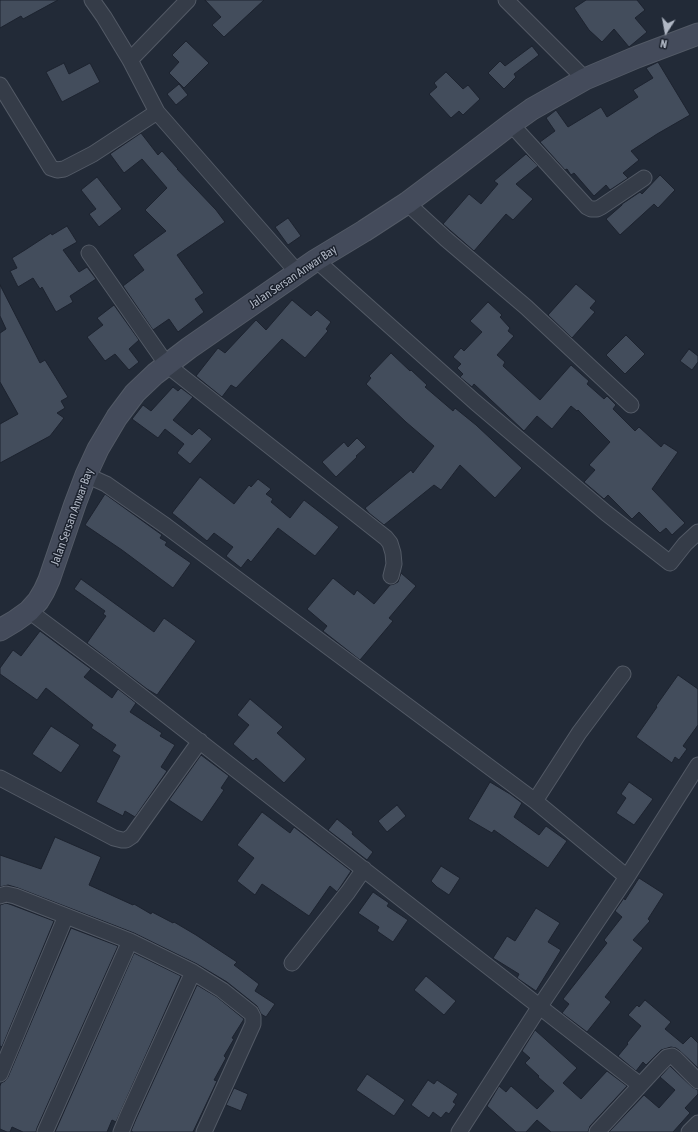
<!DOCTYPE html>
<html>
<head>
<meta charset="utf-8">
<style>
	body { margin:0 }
	#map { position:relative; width:698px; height:1132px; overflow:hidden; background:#222a37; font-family:"Asap Condensed",sans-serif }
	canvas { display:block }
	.north { position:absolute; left:646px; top:12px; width:40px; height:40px; -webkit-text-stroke:3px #1b212d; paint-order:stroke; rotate:191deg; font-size:11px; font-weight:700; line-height:16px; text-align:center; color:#b0b7c4 }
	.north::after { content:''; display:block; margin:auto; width:14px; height:18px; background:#b0b7c4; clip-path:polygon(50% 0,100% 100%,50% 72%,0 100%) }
</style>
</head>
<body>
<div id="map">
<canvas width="698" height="1132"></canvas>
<div class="north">N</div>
</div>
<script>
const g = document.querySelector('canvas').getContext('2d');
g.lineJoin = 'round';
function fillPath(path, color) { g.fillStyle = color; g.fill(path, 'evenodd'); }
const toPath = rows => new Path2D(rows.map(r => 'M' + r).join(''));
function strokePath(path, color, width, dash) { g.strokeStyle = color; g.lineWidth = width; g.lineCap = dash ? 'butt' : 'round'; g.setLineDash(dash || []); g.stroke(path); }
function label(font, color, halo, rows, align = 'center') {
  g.font = font + ' "Asap Condensed",sans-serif'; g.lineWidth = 3; g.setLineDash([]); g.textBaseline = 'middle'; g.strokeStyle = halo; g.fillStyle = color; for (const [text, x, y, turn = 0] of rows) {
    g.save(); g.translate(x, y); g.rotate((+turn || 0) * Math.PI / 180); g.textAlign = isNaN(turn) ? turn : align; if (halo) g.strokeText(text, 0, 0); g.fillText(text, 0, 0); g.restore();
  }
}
const building = toPath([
	[0,0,58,0,23,19,21,16,0,28,0,0],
	[205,0,264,0,224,37,212,25,221,17,205,0],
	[586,0,637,0,645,10,635,18,647,32,629,47,614,29,602,42,589,30,574,8,586,0],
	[186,41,209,63,184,88,169,73,179,62,172,55,186,41],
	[532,46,539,55,514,74,516,77,504,89,488,73,500,61,505,66,532,46],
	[658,62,690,115,657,134,631,151,639,160,623,173,628,178,610,190,606,185,594,196,574,173,571,175,567,169,565,170,540,142,555,131,546,118,556,110,568,127,601,107,607,117,638,97,633,90,653,78,646,68,658,62],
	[64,63,69,74,90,63,100,82,62,102,46,72,64,63],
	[446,72,463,89,468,85,480,99,463,115,459,111,451,118,429,94,437,87,434,83,446,72],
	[179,84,188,95,176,105,167,94,179,84],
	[141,133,158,155,162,151,178,169,177,169,216,210,225,222,177,255,204,293,195,299,204,312,178,332,169,319,153,330,123,286,144,270,133,255,166,231,145,210,167,188,142,159,124,173,110,154,141,133],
	[526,154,538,166,516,184,533,199,513,220,506,214,474,251,443,224,469,194,481,204,498,184,494,181,526,154],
	[660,175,675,190,658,208,654,204,620,235,606,219,622,205,622,204,640,192,642,194,660,175],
	[97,177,122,209,99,227,89,214,96,209,81,190,97,177],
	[288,218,301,236,288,245,275,227,288,218],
	[67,226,77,242,63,250,79,272,87,267,96,279,70,296,73,302,56,312,42,287,40,289,33,278,18,287,10,271,17,268,12,258,25,250,51,233,52,235,67,226],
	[576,284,596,301,590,308,595,312,572,338,548,315,576,284],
	[0,285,40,363,45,360,68,397,61,401,65,408,57,413,64,418,50,436,0,463,0,424,18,414,0,382,0,333,6,329,0,316,0,285],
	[292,300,311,316,317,310,331,322,326,329,328,331,305,358,282,339,236,388,231,385,222,397,196,376,218,348,225,353,256,320,266,330,292,300],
	[488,302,502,315,500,317,510,328,508,331,514,336,497,355,505,362,503,366,540,400,571,365,589,381,587,384,604,399,607,396,616,405,613,409,635,431,639,427,661,447,664,443,678,452,652,489,685,523,672,535,666,528,660,533,639,512,632,519,608,495,604,499,584,482,595,470,589,465,610,442,578,410,577,411,571,406,552,429,537,416,524,431,474,384,472,387,460,377,463,374,457,368,461,364,453,357,461,348,464,351,482,332,470,321,488,302],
	[114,305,139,340,129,349,139,362,129,370,115,354,105,361,87,337,103,325,97,318,114,305],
	[626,335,645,354,625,374,606,355,626,335],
	[689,349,698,356,698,362,692,370,680,361,689,349],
	[391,353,410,371,411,370,427,385,425,387,453,411,455,408,476,425,522,468,495,498,460,465,441,490,434,485,384,525,369,513,365,508,411,470,413,473,434,446,406,422,366,384,371,378,369,376,391,353],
	[173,387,178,391,181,388,193,397,173,420,192,435,199,428,212,439,190,464,177,453,184,444,165,429,158,438,132,419,143,405,151,411,173,387],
	[357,438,366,447,356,456,357,457,336,477,322,462,344,442,348,447,357,438],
	[200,477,234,504,249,485,251,487,258,479,271,489,266,494,273,499,271,502,290,518,304,500,339,527,315,556,278,528,251,562,248,559,241,568,226,556,233,547,214,533,207,541,172,513,200,477],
	[105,494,162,535,160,538,167,542,165,545,191,563,173,588,122,550,85,525,105,494],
	[401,573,416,586,389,618,393,621,360,660,323,631,327,626,307,609,333,578,354,595,357,590,374,604,390,585,394,584,398,582,401,573],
	[81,579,154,632,164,618,196,641,157,695,147,689,87,643,106,616,103,614,105,611,74,589,81,579],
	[40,631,91,669,84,677,112,698,118,689,136,703,130,712,162,733,160,736,175,745,161,767,167,771,135,817,125,811,123,816,96,802,120,756,112,751,116,745,91,728,93,725,46,688,37,700,0,674,0,668,13,650,21,656,40,631],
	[678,675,698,689,698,725,683,746,687,749,679,760,675,757,672,763,636,737,657,707,656,706,678,675],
	[250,699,283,727,277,733,306,759,284,783,256,758,253,761,233,744,249,725,237,715,250,699],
	[51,726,80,745,61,773,32,754,51,726],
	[201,755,229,776,221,788,224,790,202,822,169,800,201,755],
	[490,782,510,794,522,803,514,817,539,835,546,826,567,841,548,868,494,830,492,833,468,819,490,782],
	[629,782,653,799,634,825,616,813,626,798,621,794,629,782],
	[397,805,406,816,387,832,378,821,397,805],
	[262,812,290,833,294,827,351,871,337,892,330,886,309,916,262,884,255,895,237,881,254,858,237,845,262,812],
	[337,819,353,832,352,834,373,852,367,860,328,830,337,819],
	[55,837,101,857,89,885,133,905,134,904,151,914,152,912,173,923,174,922,196,935,237,962,234,965,259,984,255,991,275,1004,266,1017,261,1014,257,1006,227,982,197,964,134,933,18,888,8,885,0,887,0,855,41,869,55,837],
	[441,866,460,878,449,895,437,887,431,881,441,866],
	[639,878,664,894,648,919,650,921,633,940,643,948,605,997,611,1002,587,1032,562,1013,569,1004,563,999,607,943,604,940,622,917,615,911,624,898,625,900,639,878],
	[373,892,389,903,387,906,408,920,393,942,377,931,379,927,358,913,373,892],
	[6,903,12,905,54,921,2,1047,0,1046,0,905,6,903],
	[536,908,560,923,548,942,561,950,536,991,517,978,519,974,493,958,507,936,515,941,536,908],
	[71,928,118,946,37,1128,36,1132,23,1132,12,1127,10,1132,7,1132,0,1129,0,1086,1,1083,5,1081,8,1077,71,928],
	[134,953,181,976,116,1122,112,1120,107,1132,55,1132,134,953],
	[426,976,456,1001,444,1015,414,990,426,976],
	[197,985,217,997,244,1019,232,1038,234,1039,224,1056,226,1058,214,1080,217,1081,193,1132,133,1132,131,1131,136,1119,197,985],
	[645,1000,671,1022,665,1029,683,1044,691,1036,698,1043,698,1068,680,1051,676,1048,671,1047,661,1050,646,1065,643,1062,636,1071,618,1056,628,1044,627,1043,641,1026,628,1015,637,1005,639,1007,645,1000],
	[535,1030,577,1068,563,1083,581,1099,607,1071,627,1086,590,1126,588,1132,551,1132,537,1120,526,1132,516,1132,487,1106,499,1086,506,1092,511,1086,537,1109,554,1091,538,1077,539,1076,525,1063,530,1058,522,1051,535,1030],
	[670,1066,692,1087,698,1090,698,1094,685,1108,690,1113,673,1132,609,1132,644,1095,659,1108,675,1090,660,1077,670,1066],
	[367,1074,405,1100,394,1116,356,1090,367,1074],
	[428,1080,434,1084,437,1080,458,1094,453,1102,456,1104,449,1114,446,1112,441,1118,433,1112,429,1118,411,1105,428,1080],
	[234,1088,248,1094,241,1111,226,1105,234,1088]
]);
fillPath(building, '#434d5c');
strokePath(building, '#1d232f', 1);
const minor = toPath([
	[92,0,104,17,130,60,157,112,298,273],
	[506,0,585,79],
	[130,60,188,0],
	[0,85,51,168,57,170,64,169,93,154,157,112],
	[511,124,587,207,591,209,597,209,601,207,644,178],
	[407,203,446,239,526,307,631,405],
	[89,253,167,365,386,538,390,543,393,553,394,564,391,576],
	[316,260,475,402,606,513,670,563,685,544,698,532],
	[86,475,106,484,166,526,535,801,627,877],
	[29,611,108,670,640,1085],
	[0,778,114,838,122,840,126,840,132,836,200,741],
	[535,801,579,733,623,674],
	[0,896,6,894,15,896,130,941,193,972,222,990,251,1013,253,1017,253,1024,204,1132],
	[292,963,348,892,364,869],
	[0,1074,66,916],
	[45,1132,130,941],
	[121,1132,128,1115,193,972],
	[459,1132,540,1006,627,877,698,765],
	[597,1132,659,1065,667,1057,672,1056,675,1058,698,1081],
	[689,1132,698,1123]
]);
const secondary = toPath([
	[0,630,15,621,29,611,38,601,44,591,49,580,75,504,86,475,98,449,117,417,135,393,155,374,189,348,316,260,364,231,407,203,455,167,511,124,532,109,585,79,637,57,698,34]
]);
strokePath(minor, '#535a66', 17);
strokePath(secondary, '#535a66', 23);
strokePath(minor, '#353c48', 15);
strokePath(secondary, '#444b5b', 21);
label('12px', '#b0b7c4', '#1b212d', [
	["Jalan Sersan Anwar Bay",293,277,-34],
	["Jalan Sersan Anwar Bay",72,517,-70]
]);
</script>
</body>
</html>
